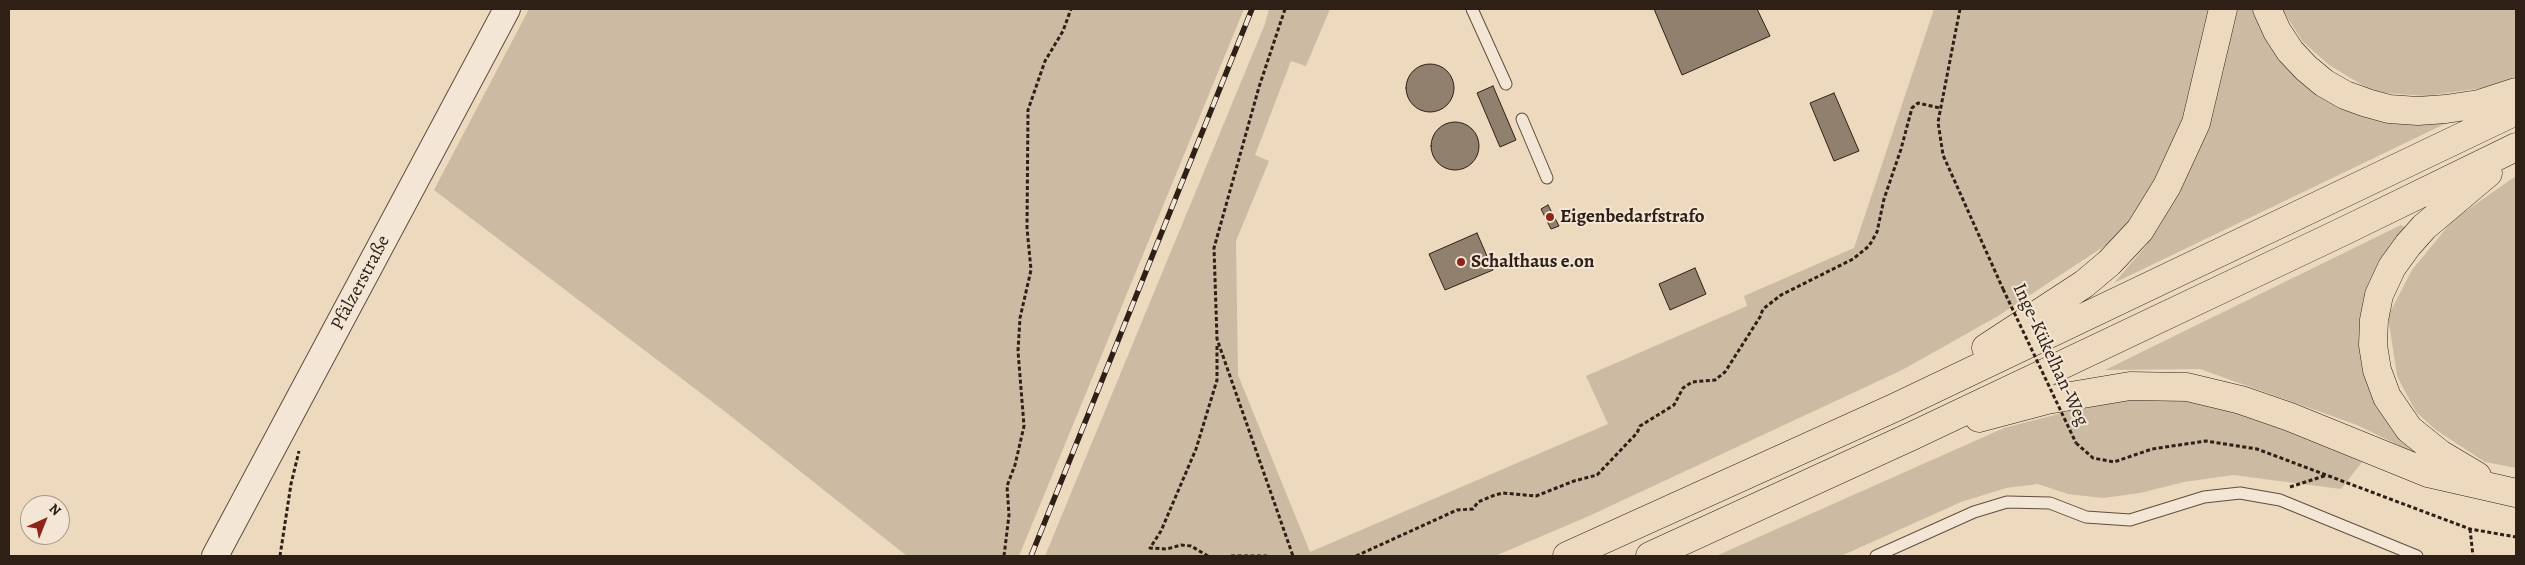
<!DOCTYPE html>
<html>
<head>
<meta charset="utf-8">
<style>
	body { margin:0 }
	#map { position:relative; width:2525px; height:565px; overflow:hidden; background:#ecd9be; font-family:Alegreya,serif }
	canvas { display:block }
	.frame { position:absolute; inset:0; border:10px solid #2f2017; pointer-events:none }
	.north { position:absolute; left:20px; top:495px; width:50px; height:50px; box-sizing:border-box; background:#f3e6d5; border:1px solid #a59789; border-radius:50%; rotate:44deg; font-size:14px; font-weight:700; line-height:20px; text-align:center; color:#2f2017 }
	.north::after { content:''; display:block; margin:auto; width:18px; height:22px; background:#8f2418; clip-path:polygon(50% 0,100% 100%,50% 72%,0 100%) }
</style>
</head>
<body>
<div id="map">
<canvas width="2525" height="565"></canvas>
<div class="frame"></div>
<div class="north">N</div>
</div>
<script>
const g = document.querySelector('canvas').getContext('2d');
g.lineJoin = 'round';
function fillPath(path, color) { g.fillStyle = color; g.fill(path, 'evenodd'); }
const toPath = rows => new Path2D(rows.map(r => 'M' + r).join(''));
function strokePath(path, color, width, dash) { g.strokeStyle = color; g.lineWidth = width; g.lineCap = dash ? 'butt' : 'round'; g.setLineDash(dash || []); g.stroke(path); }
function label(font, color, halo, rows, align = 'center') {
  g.font = font + ' Alegreya,serif'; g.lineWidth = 4; g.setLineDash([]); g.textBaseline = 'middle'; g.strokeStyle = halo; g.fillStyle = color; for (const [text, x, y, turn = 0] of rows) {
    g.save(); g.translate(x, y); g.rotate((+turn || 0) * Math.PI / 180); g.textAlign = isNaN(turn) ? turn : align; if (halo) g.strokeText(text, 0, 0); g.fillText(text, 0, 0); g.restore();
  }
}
fillPath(toPath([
	[529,9,1244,9,1019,556,907,556,723,410,434,190],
	[1269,9,1330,9,1306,66,1291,61,1255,155,1269,161,1236,241,1238,375,1310,552,1608,424,1586,376,1747,306,1744,296,1854,248,1934,9,2210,9,2184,130,2129,230,1998,316,1902,370,1589,516,1495,556,1045,556,1265,24],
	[2238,9,2258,9,2302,75,2453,120,2114,283,2146,246,2200,136],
	[2282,9,2516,9,2516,76,2496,86,2426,96,2374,92,2329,65,2303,42],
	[2516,176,2516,468,2485,462,2436,430,2416,412,2397,376,2388,316,2412,270,2453,220],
	[2401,225,2406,228,2361,315,2431,461,2357,425,2200,369,2105,370],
	[2117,399,2198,400,2309,435,2362,462,2341,489,2233,475,2184,482,2140,493,2103,498,2068,494,2038,484,2006,488,1961,502,1841,556,1716,556,2004,428]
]), '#ccbaa2');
const building = toPath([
	[1654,9,1757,9,1770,36,1682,75,1654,9],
	'1406 88a24 24 0 1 1 48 0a24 24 0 1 1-48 0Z',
	[1493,86,1516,140,1500,147,1477,93,1493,86],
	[1834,93,1859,151,1834,161,1810,103,1834,93],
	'1431 146a24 24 0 1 1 48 0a24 24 0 1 1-48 0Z',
	[1548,205,1559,226,1551,229,1541,209,1548,205],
	[1477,233,1493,270,1445,290,1429,254,1477,233],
	[1695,268,1706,294,1670,310,1659,284,1695,268]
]);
fillPath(building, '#91806e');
strokePath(building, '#2f2017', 1);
const service = toPath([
	[1472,9,1506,84],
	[1522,119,1547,178],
	[1876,556,1974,512,2007,502,2050,503,2086,517,2130,520,2204,497,2240,493,2280,500,2417,556]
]);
const tertiary = toPath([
	[215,556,507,9]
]);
const motorway = toPath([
	[2267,9,2277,31,2290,51,2306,68,2324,83,2345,95,2367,103,2389,109,2418,111,2446,109,2479,104,2516,92],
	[1986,348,2084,284,2109,263,2140,230,2167,186,2196,123,2223,9],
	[1979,418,2047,400,2130,386,2187,387,2241,400,2290,417,2428,473,2516,493],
	[2477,476,2440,454,2409,429,2387,397,2377,370,2373,345,2374,320,2379,295,2392,267,2408,245,2424,227,2488,173],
	[1567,556,1896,407,2516,111],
	[1650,556,1912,436,2344,231,2516,147]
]);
strokePath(service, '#5e4e41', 13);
strokePath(tertiary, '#5e4e41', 28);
strokePath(motorway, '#2f2017', 29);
strokePath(toPath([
	[1285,9,1259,87,1214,248,1217,339,1293,556],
	[1960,9,1938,122,1943,155,2003,289],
	[2076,443,2093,458,2114,462,2152,449,2206,441,2257,449,2470,529,2516,537],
	[2290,487,2327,475],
	[2470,529,2473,556],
	[280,556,291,484,299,451],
	[1004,556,1009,515,1007,486,1015,465,1024,426,1018,351,1020,318,1031,270,1027,228,1028,110,1045,61,1063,31,1071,9],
	[1208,556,1191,546,1181,545,1167,549,1150,548,1161,531,1196,449,1217,380,1217,344],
	[1231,556,1267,556],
	[1356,556,1457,510,1473,509,1478,502,1495,495,1503,493,1536,496,1574,481,1597,475,1637,433,1640,426,1674,405,1683,388,1692,382,1715,380,1725,372,1760,317,1763,309,1781,295,1853,259,1869,246,1877,232,1884,199,1901,149,1912,108,1918,103,1940,108]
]), '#2f2017', 3, [4, 2.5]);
strokePath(service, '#f3e6d5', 11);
strokePath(tertiary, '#f3e6d5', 26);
strokePath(motorway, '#ecd9be', 28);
const rail = toPath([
	[1031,556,1252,9]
]);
strokePath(rail, '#2f2017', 5.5);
strokePath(rail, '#f3e6d5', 4, [11]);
strokePath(toPath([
	[2003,289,2076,443]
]), '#2f2017', 3, [4, 2.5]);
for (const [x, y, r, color] of [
	[1550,217,5,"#8f2418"],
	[1461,262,5,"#8f2418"]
]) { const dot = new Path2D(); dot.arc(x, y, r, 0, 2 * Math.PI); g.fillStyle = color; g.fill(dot); strokePath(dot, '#f3e6d5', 2); }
label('bold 19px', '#2f2017', '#f3e6d5', [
	["Eigenbedarfstrafo",1560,217],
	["Schalthaus e.on",1471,262]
], 'left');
label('19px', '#2f2017', '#f3e6d5', [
	["Pfälzerstraße",361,283,-62],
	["Inge-Kükelhan-Weg",2050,355,65]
]);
</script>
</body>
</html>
